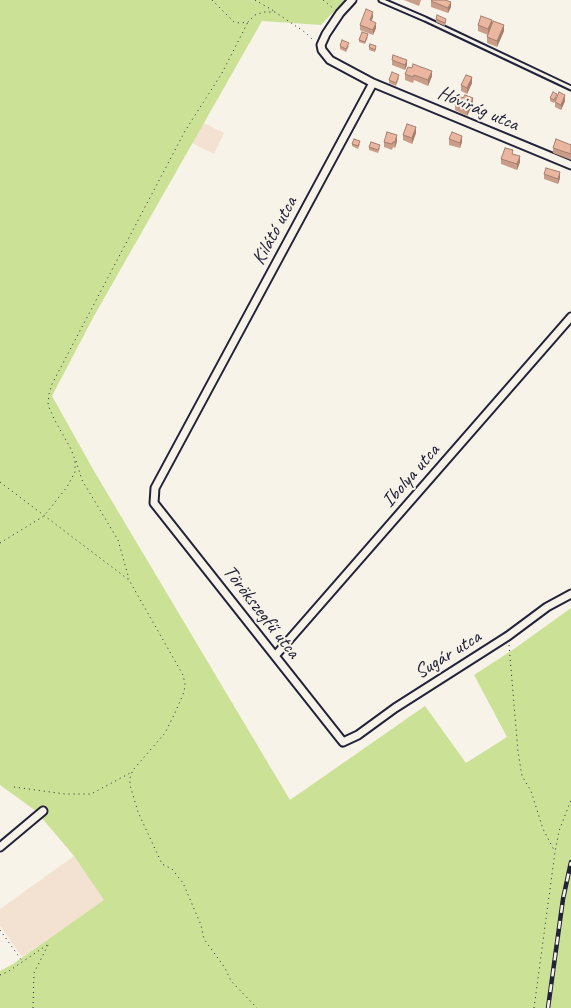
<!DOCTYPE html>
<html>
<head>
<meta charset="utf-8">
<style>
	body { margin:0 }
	canvas { display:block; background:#f7f3e8 }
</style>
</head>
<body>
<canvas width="571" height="1008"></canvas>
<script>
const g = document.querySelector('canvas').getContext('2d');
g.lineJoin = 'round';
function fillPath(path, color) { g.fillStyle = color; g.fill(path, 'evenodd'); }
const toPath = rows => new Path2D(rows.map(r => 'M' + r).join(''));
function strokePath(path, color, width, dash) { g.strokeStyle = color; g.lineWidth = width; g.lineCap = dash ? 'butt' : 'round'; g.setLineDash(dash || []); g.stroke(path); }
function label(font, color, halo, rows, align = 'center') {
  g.font = font + ' Caveat,sans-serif'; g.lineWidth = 4; g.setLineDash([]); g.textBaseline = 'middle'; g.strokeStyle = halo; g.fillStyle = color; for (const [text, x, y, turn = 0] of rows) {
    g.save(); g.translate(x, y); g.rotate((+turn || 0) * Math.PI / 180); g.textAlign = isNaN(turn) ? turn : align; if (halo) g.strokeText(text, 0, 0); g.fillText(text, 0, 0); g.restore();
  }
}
fillPath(toPath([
	[202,122,224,133,214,154,192,143],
	[74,856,105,900,22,957,0,926,0,909]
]), '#f3e1d2');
fillPath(toPath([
	[0,0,345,0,321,25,262,21,94,316,52,396,94,471,290,800,425,706,466,763,507,737,474,675,514,649,571,608,571,1008,0,1008,0,971,13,964,104,900,74,856,36,811,0,785]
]), '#cae196');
const lane = toPath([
	[381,0,425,19,571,88]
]);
const street = toPath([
	[352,0,340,13,326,34,321,45,322,50,330,60,373,83,571,165],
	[373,83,155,488,154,503,343,742,358,735,395,708,508,636,547,607,571,594],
	[275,656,571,317],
	[0,847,43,811]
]);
strokePath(lane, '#22223b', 7);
strokePath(street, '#22223b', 11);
strokePath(toPath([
	[212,0,234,22,240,23,248,22,255,15,264,12,275,12,306,33,314,41],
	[255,0,274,11],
	[323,0,334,9],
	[76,461,82,480,118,540,129,579],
	[0,482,129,580,183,675,185,684,184,692,174,715,165,733,133,770,130,778,130,785,138,812,162,864,172,869,183,883,201,925,204,939,225,968,231,981,257,1008],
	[0,543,44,516,67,487,75,472,75,460,71,449,54,419,48,405,49,394,52,384,185,131,222,73,248,22],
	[509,645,518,752,522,776,531,791,543,829,555,852],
	[14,787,65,794,91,794,132,772],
	[0,930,22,961],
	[0,975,9,971,47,945],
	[33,1008,34,973,48,945],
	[534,1008,555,852,559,831,571,800]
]), '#22223b', 1, [1, 4]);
strokePath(lane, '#f7f3e8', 3);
strokePath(street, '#f7f3e8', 7);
const rail = toPath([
	[548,1008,563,899,571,862]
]);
strokePath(rail, '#22223b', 4.5);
strokePath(rail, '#f7f3e8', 2.5, [8]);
fillPath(toPath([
	[404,0,421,0,419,6],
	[431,1,451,7,448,13,431,7],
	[373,17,371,21,376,28,373,35,360,30,360,25],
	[436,19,446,22,445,26,436,22],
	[478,25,492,25,504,31,497,47,487,43,487,37,488,35,478,31],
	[368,37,365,44,359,42,359,40],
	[340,46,349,46,346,52,340,49],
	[369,47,376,49,375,52,369,50],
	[392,60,407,65,405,70,392,65],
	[405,74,432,76,428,86,414,80,413,83,405,80],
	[399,78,396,86,389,83,389,80],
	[472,83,467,94,461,91,461,85],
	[557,97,554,103,550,101,550,98],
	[565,101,561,110,555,107,555,102],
	[473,104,467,116,455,110,455,105],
	[416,133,412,144,403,140,403,135],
	[449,139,462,142,460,148,449,145],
	[397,141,395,148,393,147,392,150,384,147,384,142],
	[352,144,360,144,358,149,352,146],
	[571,145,571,160,553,153,553,148],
	[369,147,380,148,378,153,369,150],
	[513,154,520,162,517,170,501,164,501,159],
	[544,174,560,178,558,184,544,179]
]), '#ca9d89');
fillPath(toPath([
	[451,2,451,7,448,13,448,8],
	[373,12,373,17,370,26,370,20],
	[492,20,492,26,488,35,488,29],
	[376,23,376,28,373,35,373,30],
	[504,25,504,31,497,47,497,41],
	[407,60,407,65,405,70,405,65],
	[432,71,432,76,428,86,428,80],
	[472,77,472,83,467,94,467,88],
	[565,95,565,101,561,110,561,105],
	[473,98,473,104,467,116,467,111],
	[416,127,416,133,412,144,412,138],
	[397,135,397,141,395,148,395,142],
	[462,136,462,142,460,148,460,143],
	[520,156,520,162,517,170,517,164],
	[560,172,560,178,558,184,558,179]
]), '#a47f6f');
const building = toPath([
	[432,0,445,0,451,2,448,8,431,1,432,0],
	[366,9,373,12,370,20,376,23,373,30,360,25,366,9],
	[437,15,446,19,445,23,436,19,437,15],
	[481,16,492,20,488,29,478,25,481,16],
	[493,21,504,25,497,41,487,37,493,21],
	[362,32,368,34,365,42,359,40,362,32],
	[342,40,349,43,346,49,340,46,342,40],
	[370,44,376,46,375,50,369,47,370,44],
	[393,55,407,60,405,65,392,60,393,55],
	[413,64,432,71,428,80,414,75,413,77,405,74,408,67,412,68,413,64],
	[392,72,399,75,396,83,389,80,392,72],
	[466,75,472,77,467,88,461,85,466,75],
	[553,92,557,94,554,100,550,98,553,92],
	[559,92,565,95,561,105,555,102,559,92],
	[465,95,473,98,467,111,455,105,459,96,463,98,465,95],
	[407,124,416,127,412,138,403,135,407,124],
	[387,132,397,135,395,142,393,142,392,144,384,142,387,132],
	[452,132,462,136,460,143,449,139,452,132],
	[354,139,360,141,358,146,352,144,354,139],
	[556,139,571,145,571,154,553,148,556,139],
	[371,142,380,145,378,150,369,147,371,142],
	[505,148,513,150,512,154,520,156,517,164,501,159,505,148],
	[546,168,560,172,558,179,544,174,546,168]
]);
fillPath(building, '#ebb69f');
strokePath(building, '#a47f6f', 1);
label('20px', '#22223b', '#f7f3e8', [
	["Hóvirág utca",478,109,23],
	["Kilátó utca",275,231,-62],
	["Ibolya utca",411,476,-49],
	["Törökszegfű utca",261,612,52],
	["Sugár utca",448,655,-32]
]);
</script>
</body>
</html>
